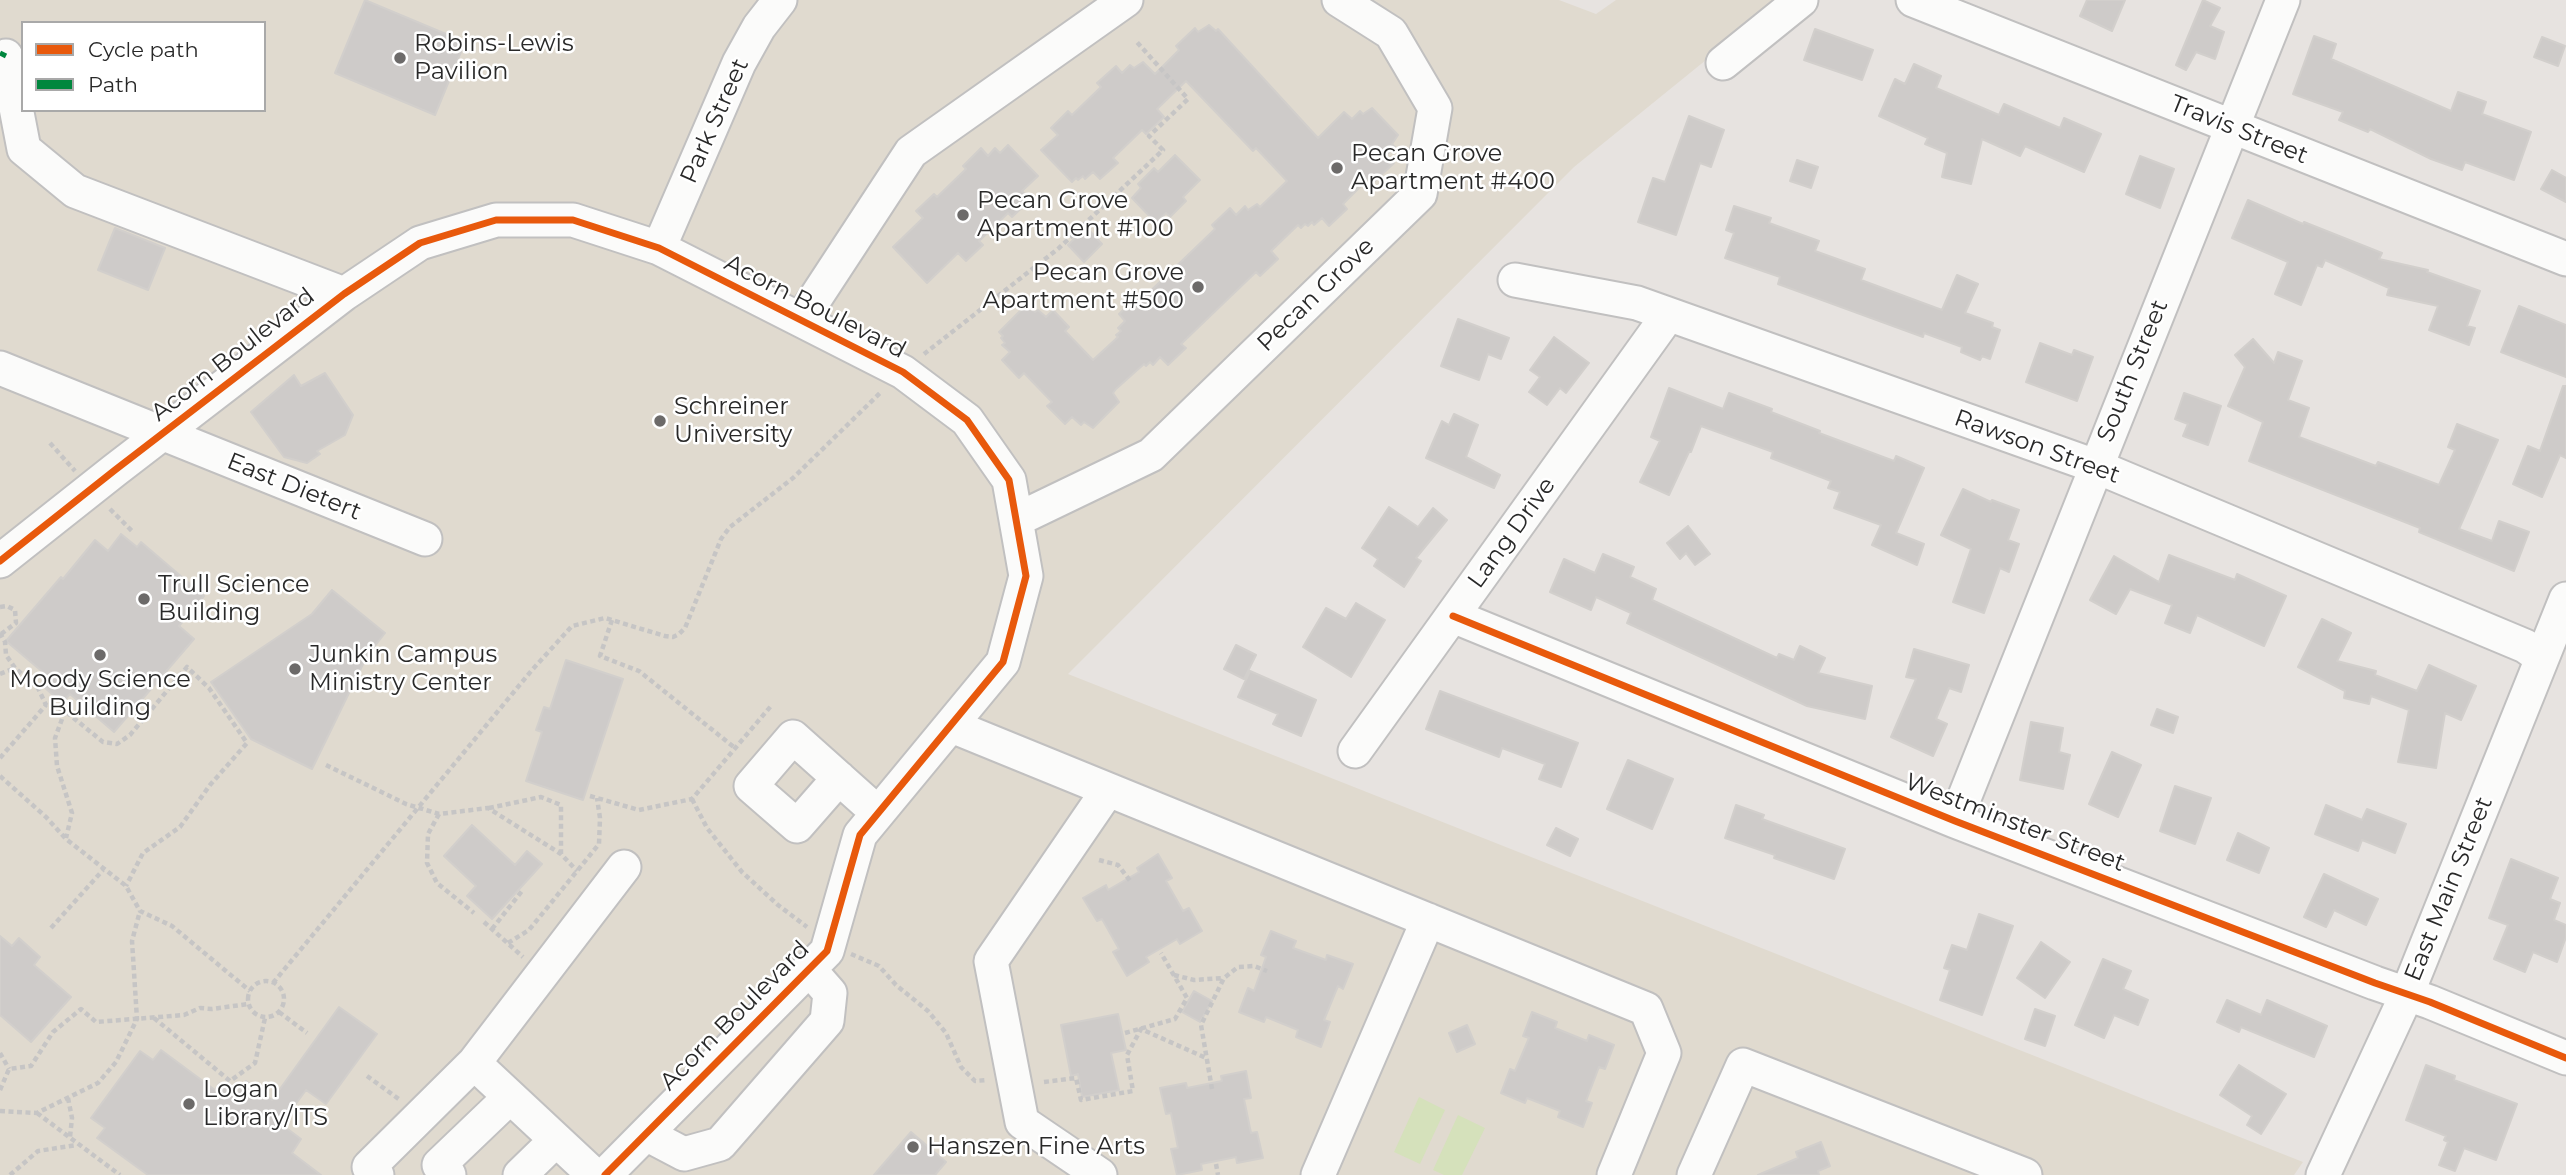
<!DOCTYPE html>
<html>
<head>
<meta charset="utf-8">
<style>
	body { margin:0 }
	#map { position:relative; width:2566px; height:1175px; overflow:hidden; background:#e7e3e0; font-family:Montserrat,sans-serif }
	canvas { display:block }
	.legend { position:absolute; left:21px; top:21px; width:245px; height:91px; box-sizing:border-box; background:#fff; border:2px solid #a9a9a9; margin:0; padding:9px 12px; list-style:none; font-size:21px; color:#292929 }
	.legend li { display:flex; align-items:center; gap:14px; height:35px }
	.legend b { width:35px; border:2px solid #a9a9a9 }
</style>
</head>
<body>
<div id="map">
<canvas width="2566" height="1175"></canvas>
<ul class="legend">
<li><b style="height:9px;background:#e8590c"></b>Cycle path</li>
<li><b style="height:9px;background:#00873e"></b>Path</li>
</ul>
</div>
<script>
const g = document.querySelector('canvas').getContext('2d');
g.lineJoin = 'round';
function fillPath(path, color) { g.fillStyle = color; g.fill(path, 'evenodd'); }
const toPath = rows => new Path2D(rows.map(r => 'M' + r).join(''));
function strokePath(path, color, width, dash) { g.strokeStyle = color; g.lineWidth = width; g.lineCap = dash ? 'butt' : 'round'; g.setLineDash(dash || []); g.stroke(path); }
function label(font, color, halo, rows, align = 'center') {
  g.font = font + ' Montserrat,sans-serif'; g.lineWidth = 5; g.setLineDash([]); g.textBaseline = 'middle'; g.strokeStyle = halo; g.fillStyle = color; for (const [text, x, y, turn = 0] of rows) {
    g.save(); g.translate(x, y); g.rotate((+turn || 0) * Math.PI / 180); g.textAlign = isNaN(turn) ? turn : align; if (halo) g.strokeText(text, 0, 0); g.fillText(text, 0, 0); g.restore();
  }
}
fillPath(toPath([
	[0,0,1559,0,1596,14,1616,0,1780,0,1574,167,1068,674,2303,1162,2294,1175,0,1175],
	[23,23,264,23,264,110,23,110]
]), '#e0dacf');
fillPath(toPath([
	[1419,1097,1445,1110,1420,1164,1394,1152],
	[1458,1115,1485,1128,1462,1175,1444,1175,1433,1170]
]), '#d5e1bb');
const building = toPath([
	[365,0,465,42,435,115,335,73,365,0],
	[2087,0,2125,0,2112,31,2080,16,2087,0],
	[2203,0,2220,8,2210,26,2224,32,2215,59,2196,52,2186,70,2176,65,2203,0],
	[1209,25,1216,31,1218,29,1318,138,1344,112,1352,119,1360,111,1363,114,1372,108,1398,135,1392,144,1395,147,1386,155,1394,163,1375,181,1371,176,1343,204,1347,209,1329,226,1322,218,1314,225,1312,222,1308,226,1305,224,1301,228,1298,225,1271,251,1278,259,1260,276,1256,272,1181,344,1186,348,1168,365,1160,357,1153,365,1150,362,1146,366,1144,364,1116,389,1113,393,1119,402,1093,428,1084,422,1081,425,1072,417,1065,424,1047,406,1052,402,1024,373,1019,378,1002,360,1010,352,1002,345,1005,343,1001,338,1003,336,999,332,1025,306,1035,312,1038,310,1046,317,1053,310,1069,327,1065,331,1093,360,1118,337,1116,335,1121,331,1118,328,1125,321,1119,314,1136,297,1140,301,1215,229,1212,225,1230,208,1236,215,1245,206,1248,210,1257,204,1260,207,1287,181,1256,148,1253,151,1186,81,1157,109,1164,117,1146,134,1142,130,1113,158,1118,163,1100,179,1093,172,1085,179,1083,176,1078,180,1076,178,1072,182,1041,150,1058,135,1051,128,1068,111,1072,115,1101,87,1097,83,1116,66,1122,73,1130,65,1134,68,1143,62,1155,74,1179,50,1176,46,1195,28,1198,32,1209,25],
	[1815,29,1873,50,1862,80,1804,60,1815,29],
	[2314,36,2336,44,2331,59,2451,111,2458,92,2486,102,2482,114,2531,132,2514,180,2465,162,2462,170,2431,159,2370,129,2368,132,2339,120,2343,112,2293,94,2314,36],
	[2542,37,2565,46,2558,66,2534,57,2542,37],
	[1914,64,1941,76,1936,88,1999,115,2004,104,2060,128,2064,118,2101,134,2084,172,2025,146,2020,156,1982,139,1971,184,1942,177,1947,153,1925,144,1928,138,1879,116,1895,79,1905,84,1914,64],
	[1689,116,1724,130,1711,167,1700,163,1676,235,1638,222,1653,178,1665,182,1689,116],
	[1008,145,1038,176,1022,191,1030,200,1012,217,1008,213,979,241,983,245,966,261,958,253,927,283,893,247,923,218,916,211,934,194,937,197,966,169,963,166,981,148,988,156,995,148,1000,153,1008,145],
	[1175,155,1200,180,1183,197,1186,201,1170,217,1166,213,1156,223,1132,198,1141,188,1138,184,1154,168,1158,172,1175,155],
	[2140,156,2174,169,2160,208,2126,194,2140,156],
	[1797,160,1818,167,1811,188,1790,181,1797,160],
	[2552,170,2566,178,2566,202,2541,189,2552,170],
	[2248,200,2303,224,2304,222,2382,253,2379,259,2428,270,2427,272,2480,291,2467,326,2475,328,2469,345,2429,330,2438,306,2387,295,2389,288,2325,260,2322,267,2317,265,2301,305,2275,294,2288,262,2232,238,2248,200],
	[1734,206,1771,218,1769,223,1819,241,1815,251,1865,269,1861,280,1942,310,1957,275,1978,284,1965,313,1993,323,1992,327,2000,330,1990,359,1982,356,1980,360,1961,352,1962,347,1924,333,1923,337,1778,284,1780,277,1725,258,1734,233,1726,230,1734,206],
	[1086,227,1102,244,1084,262,1068,245,1086,227],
	[115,228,165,248,148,290,98,270,115,228],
	[2519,306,2566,325,2566,377,2501,352,2519,306],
	[1458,319,1509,338,1501,359,1488,354,1479,380,1441,366,1458,319],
	[1554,337,1589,363,1566,393,1560,388,1547,405,1529,392,1540,377,1530,370,1554,337],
	[2253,339,2274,363,2278,352,2302,361,2288,400,2309,408,2299,437,2376,466,2378,462,2439,485,2455,450,2448,447,2457,424,2498,440,2459,529,2492,541,2499,521,2529,532,2514,571,2419,532,2420,528,2249,461,2263,422,2228,406,2245,367,2235,355,2253,339],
	[2040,343,2072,355,2074,350,2093,357,2077,401,2026,382,2040,343],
	[325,373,353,415,345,435,317,451,320,454,307,463,284,457,251,412,294,375,301,386,325,373],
	[2563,386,2566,386,2566,458,2560,455,2542,497,2513,484,2528,446,2540,451,2563,386],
	[1669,388,1723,409,1729,393,1772,409,1771,412,1820,431,1819,433,1894,461,1896,456,1924,468,1896,533,1924,544,1917,565,1872,545,1881,525,1834,508,1840,492,1828,488,1831,481,1771,458,1773,452,1701,426,1691,452,1689,452,1669,495,1640,482,1660,441,1651,437,1669,388],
	[2184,393,2221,406,2208,445,2183,436,2188,424,2175,419,2184,393],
	[1454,414,1478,425,1466,457,1500,475,1494,488,1426,458,1442,421,1449,425,1454,414],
	[1963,489,1991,502,1992,500,2019,510,2008,540,2019,544,2009,572,2000,568,1984,613,1953,602,1971,549,1941,535,1963,489],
	[1389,507,1418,527,1433,508,1447,520,1416,558,1421,561,1404,587,1374,566,1378,559,1362,548,1389,507],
	[1688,526,1710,554,1695,565,1686,553,1680,559,1667,543,1688,526],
	[121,534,137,547,141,542,204,596,179,626,194,639,114,732,70,694,62,703,44,687,51,679,6,641,61,577,63,579,95,540,108,551,121,534],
	[1603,554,1634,567,1630,577,1656,589,1652,600,1777,658,1779,654,1794,660,1800,646,1825,658,1818,673,1872,686,1865,719,1807,706,1627,623,1631,613,1596,597,1591,610,1550,592,1564,559,1595,573,1603,554],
	[2169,555,2235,580,2237,574,2286,596,2264,646,2197,615,2190,633,2165,623,2172,605,2130,589,2116,614,2090,600,2114,556,2159,582,2169,555],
	[332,590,385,633,367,656,312,769,251,739,211,682,312,614,332,590],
	[1356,603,1385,620,1351,677,1303,647,1326,608,1346,619,1356,603],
	[2322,619,2351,633,2337,661,2376,671,2375,675,2417,691,2429,665,2476,686,2461,720,2445,713,2436,768,2398,762,2409,710,2371,696,2369,704,2344,698,2345,691,2298,667,2322,619],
	[1236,645,1256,655,1244,679,1224,669,1236,645],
	[1914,649,1969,665,1961,692,1949,688,1936,719,1947,724,1933,756,1891,737,1916,679,1906,677,1914,649],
	[566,660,623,679,583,800,526,781,542,732,536,730,544,707,550,709,566,660],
	[1250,671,1316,700,1301,736,1273,724,1278,714,1238,697,1250,671],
	[1440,691,1578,743,1561,787,1539,779,1545,764,1502,748,1499,757,1426,729,1440,691],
	[2157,709,2178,717,2173,733,2151,725,2157,709],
	[2031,722,2063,728,2059,752,2070,755,2063,789,2020,780,2031,722],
	[2112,752,2141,765,2118,817,2089,804,2112,752],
	[1628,760,1673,779,1652,829,1607,809,1628,760],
	[2175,786,2211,798,2195,844,2160,831,2175,786],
	[1736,805,1764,815,1762,819,1845,849,1834,879,1774,858,1775,855,1725,838,1736,805],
	[2326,805,2362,820,2367,809,2406,824,2395,853,2362,840,2358,851,2315,834,2326,805],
	[472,825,515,865,527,851,542,864,492,919,467,896,476,886,444,856,472,825],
	[1556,828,1578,839,1570,856,1547,845,1556,828],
	[2238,833,2269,848,2259,873,2227,860,2238,833],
	[1158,854,1172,878,1166,881,1183,911,1189,908,1202,931,1180,944,1177,939,1146,957,1149,962,1127,976,1113,952,1119,949,1102,919,1097,921,1083,898,1106,885,1108,890,1139,872,1137,868,1158,854],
	[2511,859,2558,878,2550,899,2560,903,2554,920,2566,925,2566,937,2557,962,2533,952,2525,972,2494,959,2508,925,2489,918,2511,859],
	[2324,874,2378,899,2366,925,2334,910,2326,927,2304,917,2324,874],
	[1979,914,2013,926,1982,1015,1940,1000,1950,970,1944,968,1952,945,1967,950,1979,914],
	[1271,931,1296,941,1293,948,1326,960,1327,955,1353,964,1343,989,1338,986,1324,1020,1330,1022,1321,1047,1296,1037,1298,1030,1266,1017,1264,1022,1239,1012,1248,988,1254,991,1266,957,1261,955,1271,931],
	[0,936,12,946,19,938,40,957,34,965,71,997,31,1042,0,1015,0,936],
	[2041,942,2070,962,2045,998,2017,978,2041,942],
	[2103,959,2131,971,2123,989,2148,1000,2138,1025,2114,1015,2104,1038,2075,1025,2103,959],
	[1194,991,1212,1001,1200,1022,1182,1012,1194,991],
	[2227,1000,2261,1015,2267,1000,2327,1026,2314,1057,2241,1027,2239,1032,2217,1022,2227,1000],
	[339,1007,377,1034,326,1104,306,1090,281,1124,301,1139,292,1153,321,1175,148,1175,97,1138,105,1128,91,1118,140,1051,153,1060,161,1050,215,1090,220,1083,236,1094,246,1081,272,1100,339,1007],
	[2035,1009,2055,1016,2045,1046,2025,1039,2035,1009],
	[1532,1012,1557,1022,1555,1028,1587,1041,1589,1035,1614,1045,1605,1069,1599,1067,1586,1101,1592,1103,1583,1127,1558,1117,1560,1111,1527,1098,1525,1103,1501,1093,1510,1069,1515,1071,1529,1038,1523,1036,1532,1012],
	[1118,1014,1126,1050,1111,1053,1119,1090,1082,1097,1078,1074,1071,1076,1061,1025,1118,1014],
	[1467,1025,1475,1044,1457,1052,1449,1033,1467,1025],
	[2239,1065,2286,1094,2261,1134,2247,1125,2252,1116,2220,1095,2239,1065],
	[2426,1065,2455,1076,2454,1080,2517,1104,2496,1160,2464,1148,2455,1171,2439,1165,2448,1142,2444,1140,2446,1136,2406,1120,2426,1065],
	[1246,1071,1251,1098,1244,1099,1251,1133,1257,1132,1263,1158,1237,1163,1236,1157,1201,1164,1202,1170,1177,1175,1171,1149,1178,1148,1171,1113,1166,1114,1160,1088,1186,1083,1187,1088,1222,1081,1221,1076,1246,1071],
	[911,1132,946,1162,935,1175,874,1175,911,1132],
	[1821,1142,1830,1166,1818,1171,1819,1175,1758,1175,1798,1158,1796,1152,1821,1142]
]);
fillPath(building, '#cecbc9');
strokePath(building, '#d2cfcc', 2);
const minor = toPath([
	[1913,0,2566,259],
	[6,56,24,149,75,191,344,294],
	[1723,63,1801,0],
	[659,248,739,63,759,27,780,0],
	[1515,280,1637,303,2095,466,2525,646,2542,658],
	[801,320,911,152,1126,0],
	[0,368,425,539],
	[1016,520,1151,455,1420,194,1435,108,1391,33,1339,0],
	[0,561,115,470,344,294,420,243,496,220,573,220,659,248,903,372,967,420,1009,480,1026,576,1003,662,860,835,827,951,605,1175],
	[1453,616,1955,821,2375,983,2430,1002,2566,1058],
	[952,726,1646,1009,1664,1053,1614,1175],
	[1355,751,1661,325,1665,314],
	[839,778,797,826,751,786,793,737,878,813],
	[1955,821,2283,0],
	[474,1063,594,1175],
	[646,1134,684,1154,720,1144,827,1021,830,993,809,969],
	[377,1175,369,1167,474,1063,624,867],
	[449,1175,439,1165,510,1097],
	[520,1175,556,1140],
	[1100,1175,1022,1122,991,961,1108,790],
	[1318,1175,1428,920],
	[1694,1175,1743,1065,2025,1175],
	[2323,1175,2407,994,2566,599]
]);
strokePath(minor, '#c1c0c0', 37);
strokePath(toPath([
	[924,354,1059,248,1163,150,1149,136,1188,99,1135,40],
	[50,443,75,471],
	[110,509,132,531],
	[0,607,7,606,15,610,16,623,1,634],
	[612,620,600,656,639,671,735,748],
	[0,633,5,642,6,655,15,668,38,688,46,705,65,711,103,742,117,744,130,735,187,667,209,688,247,743,210,785,180,827,143,853,126,886],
	[0,674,15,668],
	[65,711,55,738,57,766,72,813,66,838],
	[0,758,46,705],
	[326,765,406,804,439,814,488,808,561,854,577,871],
	[0,776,46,817,66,839,126,886,140,911,172,926,250,991],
	[590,796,639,810,692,799,771,706],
	[692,799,707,828,742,872,778,905,807,927],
	[489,808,541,797,561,805,561,854],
	[439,814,428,834,427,863,437,883,474,913],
	[1099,860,1118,865,1131,882],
	[484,922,523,957],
	[51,928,103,870],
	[492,929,522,891],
	[508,943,529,930,599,844,600,818,597,798],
	[851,954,879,966,896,985,928,1011,946,1033,961,1067,975,1081,987,1080],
	[1174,975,1194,980,1224,978],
	'248 999a18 18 0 1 1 36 0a18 18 0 1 1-36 0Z',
	[273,983,532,670,572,626,605,618,665,636,673,637,679,634,685,628,721,539,730,527,793,478,880,393],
	[279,1012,307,1033],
	[154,1018,230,1081,255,1063,265,1018],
	[1125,1033,1175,1019,1187,998,1161,953],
	[0,1053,9,1069],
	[367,1076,400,1100],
	[1044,1082,1076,1078,1081,1100,1133,1091,1127,1055,1141,1029,1206,1058],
	[1212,1089,1201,1025,1224,978,1238,967,1254,966,1267,971],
	[0,1090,9,1069,31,1066,53,1032,81,1009,96,1022,184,1015,200,1008,212,1009,248,1004],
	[68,1098,72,1118,70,1137],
	[0,1111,37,1113,98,1083,116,1062,137,1019,132,941,140,911],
	[37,1113,120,1175],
	[1216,1164,1218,1175],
	[10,1175,38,1151,77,1145]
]), '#c6c5c5', 4.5, [5, 3.5]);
strokePath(minor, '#fbfbfa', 33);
strokePath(toPath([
	[0,53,6,56]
]), '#00873e', 5, [10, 5]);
strokePath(toPath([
	[0,561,115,470,344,294,420,243,496,220,573,220,659,248,903,372,967,420,1009,480,1026,576,1003,662,860,835,827,951,605,1175],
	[1453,616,1955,821,2375,983,2430,1002,2566,1058]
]), '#e8590c', 7);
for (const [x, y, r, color] of [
	[400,58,7,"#6c6a69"],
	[1337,168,7,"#6c6a69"],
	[963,215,7,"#6c6a69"],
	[1198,287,7,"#6c6a69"],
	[660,421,7,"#6c6a69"],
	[144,599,7,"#6c6a69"],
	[100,655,7,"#6c6a69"],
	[295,669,7,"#6c6a69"],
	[189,1104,7,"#6c6a69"],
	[913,1147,7,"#6c6a69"]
]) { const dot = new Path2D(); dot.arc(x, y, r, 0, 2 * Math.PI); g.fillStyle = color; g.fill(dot); strokePath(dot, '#fff', 2.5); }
label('24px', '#292929', '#fff', [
	["Robins-Lewis",414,44],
	["Pavilion",414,72],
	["Pecan Grove",1351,154],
	["Apartment #400",1351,182],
	["Pecan Grove",977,201],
	["Apartment #100",977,229],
	["Pecan Grove",1184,273,"right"],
	["Apartment #500",1184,301,"right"],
	["Schreiner",674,407],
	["University",674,435],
	["Trull Science",158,585],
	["Building",158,613],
	["Junkin Campus",309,655],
	["Ministry Center",309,683],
	["Moody Science",100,680,"center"],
	["Building",100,708,"center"],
	["Logan",203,1090],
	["Library/ITS",203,1118],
	["Hanszen Fine Arts",927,1147]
], 'left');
label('24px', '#292929', '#fff', [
	["Park Street",715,121,-66],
	["Travis Street",2239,130,22],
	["Pecan Grove",1316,295,-44],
	["Acorn Boulevard",815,307,27],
	["Acorn Boulevard",233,355,-38],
	["South Street",2133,371,-68],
	["Rawson Street",2037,447,20],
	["East Dietert",294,487,22],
	["Lang Drive",1512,533,-54],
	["Westminster Street",2015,823,21],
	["East Main Street",2449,889,-68],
	["Acorn Boulevard",735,1016,-45]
]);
</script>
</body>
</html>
